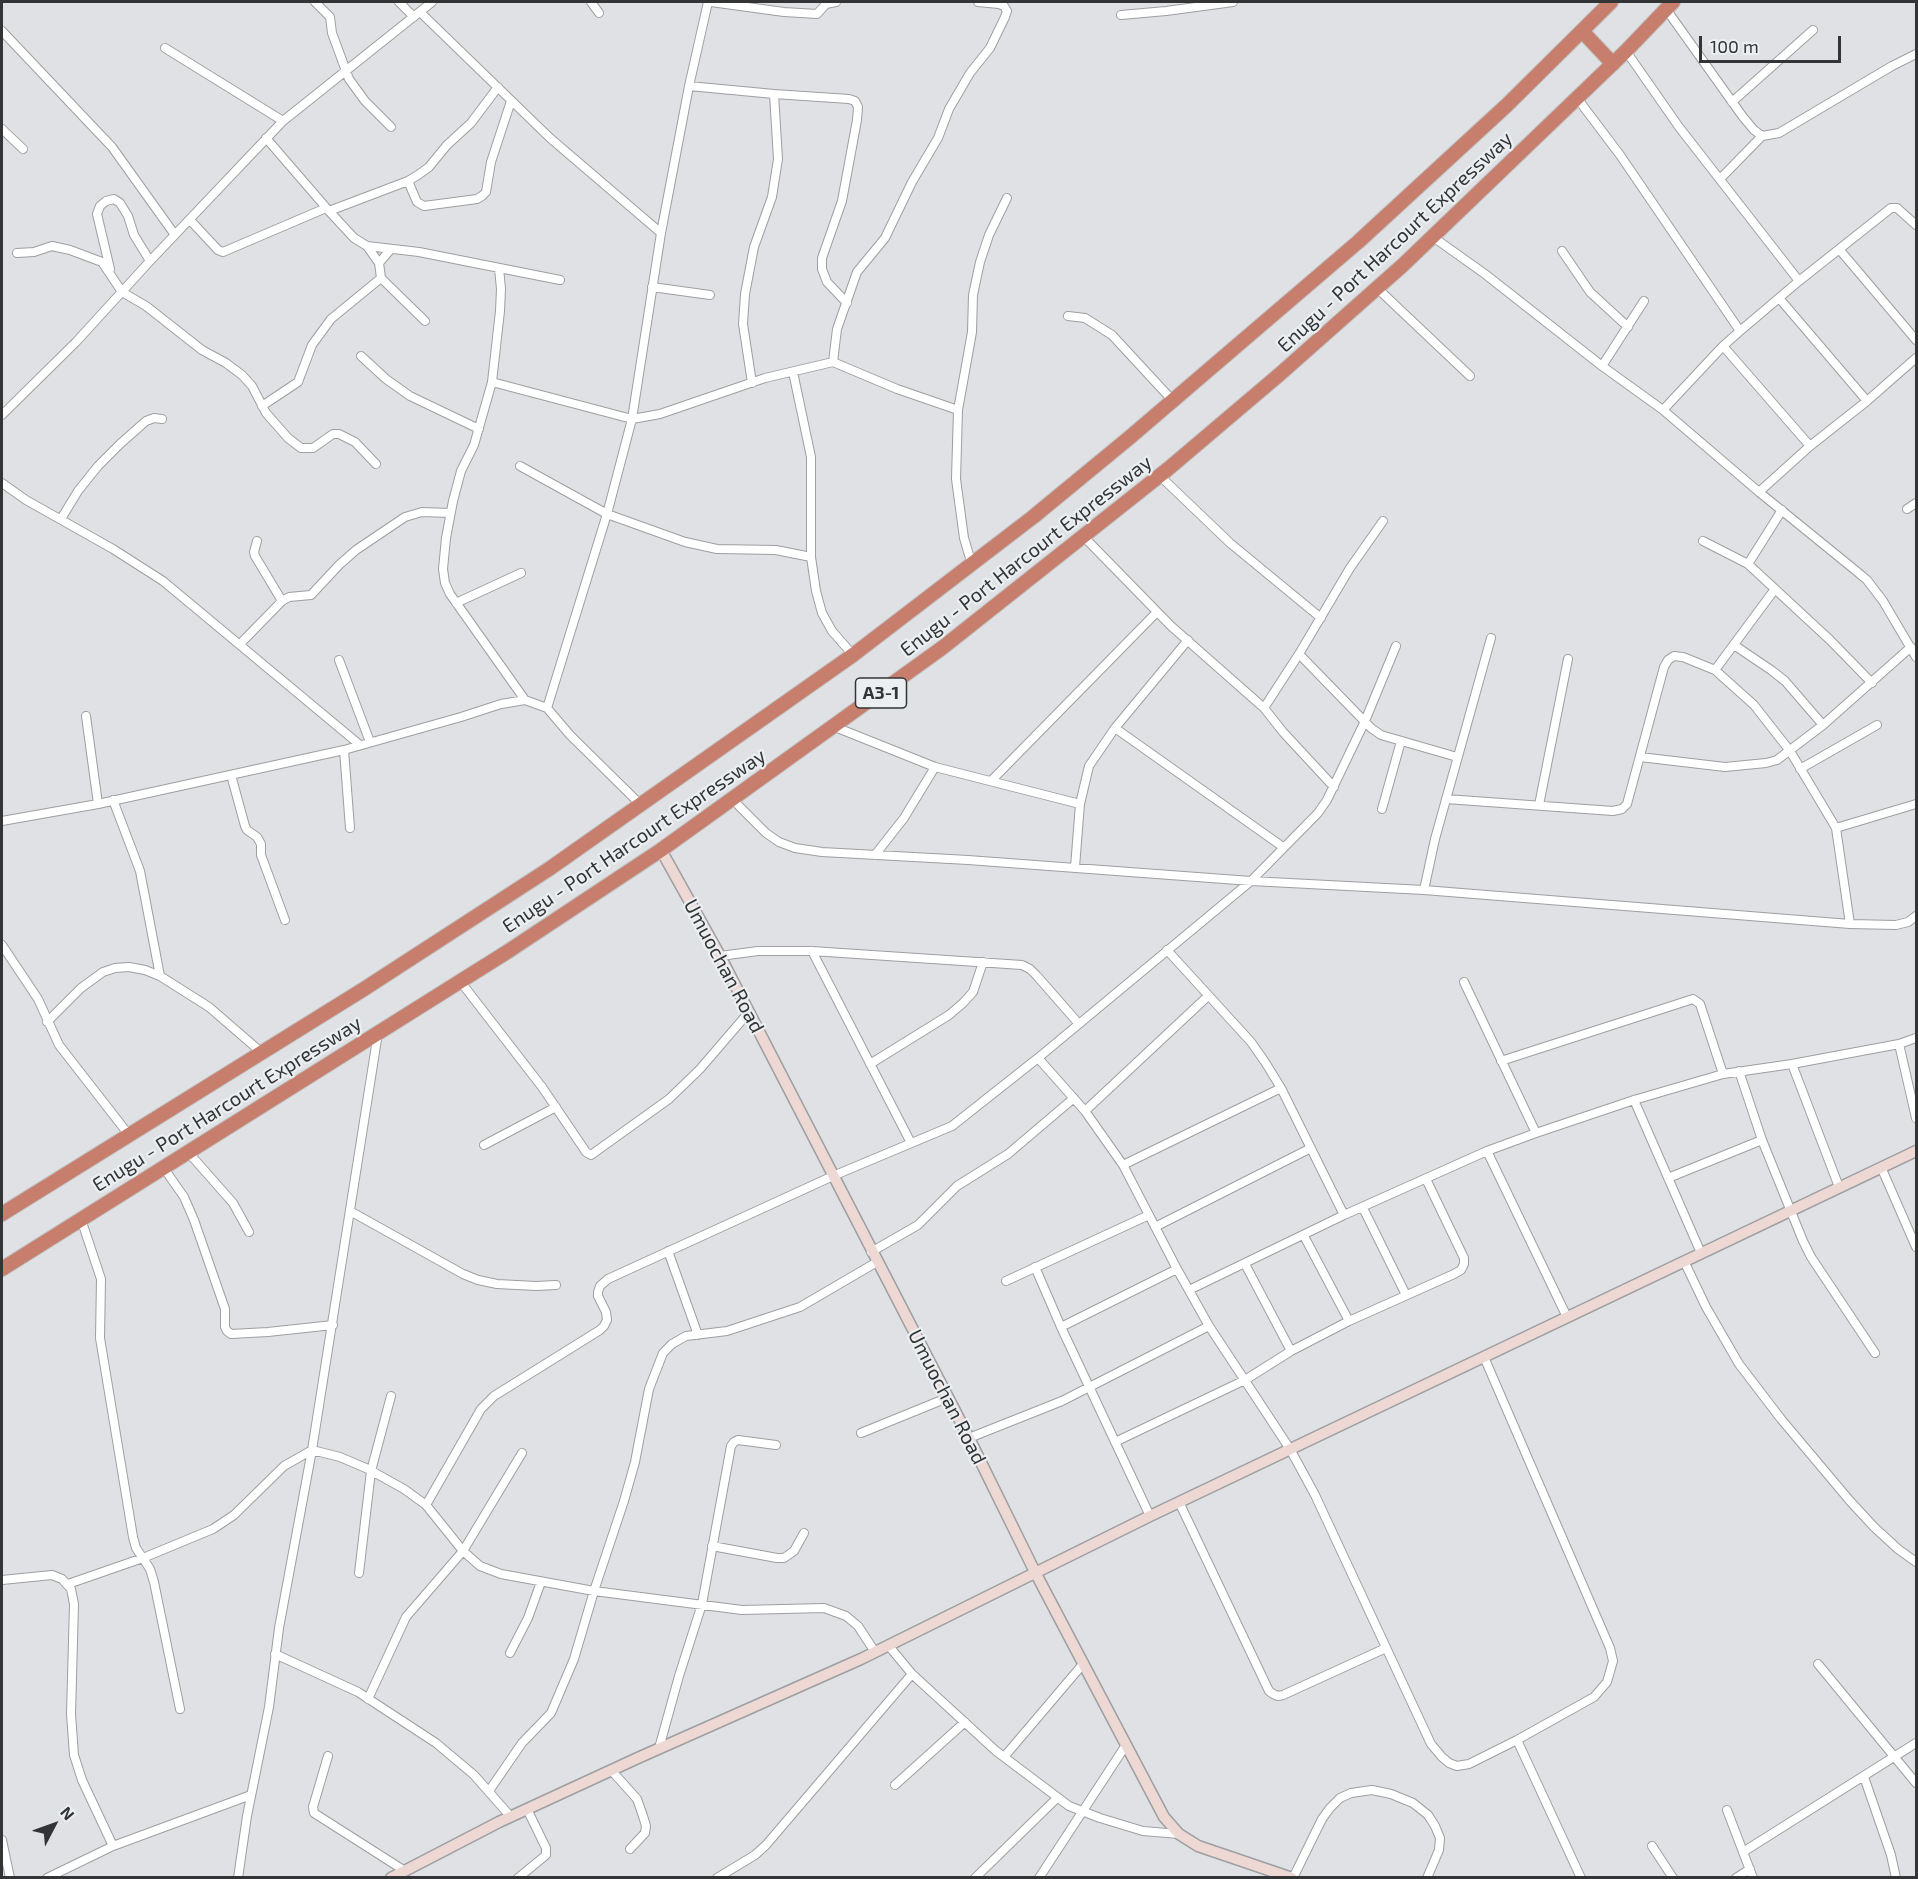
<!DOCTYPE html>
<html>
<head>
<meta charset="utf-8">
<style>
	body { margin:0 }
	#map { position:relative; width:1918px; height:1879px; overflow:hidden; background:#dfe1e4; font-family:"Exo 2",sans-serif }
	canvas { display:block }
	.frame { position:absolute; inset:0; border:3px solid #333435; pointer-events:none }
	.north { position:absolute; left:24px; top:1795px; width:60px; height:60px; -webkit-text-stroke:4px #eceff1; paint-order:stroke; rotate:49deg; font-size:16px; font-weight:700; line-height:24px; text-align:center; color:#333435 }
	.north::after { content:''; display:block; margin:auto; width:21px; height:27px; background:#333435; clip-path:polygon(50% 0,100% 100%,50% 72%,0 100%) }
	.scale { position:absolute; left:1699px; top:36px; width:142px; height:27px; box-sizing:border-box; border:3px solid #333435; border-top:0; padding-left:8px; font-size:18px; line-height:21px; white-space:nowrap; color:#333435; -webkit-text-stroke:4px #eceff1; paint-order:stroke }
</style>
</head>
<body>
<div id="map">
<canvas width="1918" height="1879"></canvas>
<div class="frame"></div>
<div class="north">N</div>
<div class="scale">100 m</div>
</div>
<script>
const g = document.querySelector('canvas').getContext('2d');
g.lineJoin = 'round';
const toPath = rows => new Path2D(rows.map(r => 'M' + r).join(''));
function strokePath(path, color, width, dash) { g.strokeStyle = color; g.lineWidth = width; g.lineCap = dash ? 'butt' : 'round'; g.setLineDash(dash || []); g.stroke(path); }
function label(font, color, halo, rows, align = 'center') {
  g.font = font + ' "Exo 2",sans-serif'; g.lineWidth = 4.5; g.setLineDash([]); g.textBaseline = 'middle'; g.strokeStyle = halo; g.fillStyle = color; for (const [text, x, y, turn = 0] of rows) {
    g.save(); g.translate(x, y); g.rotate((+turn || 0) * Math.PI / 180); g.textAlign = isNaN(turn) ? turn : align; if (halo) g.strokeText(text, 0, 0); g.fillText(text, 0, 0); g.restore();
  }
}
const street = toPath([
	[315,2,330,17,332,33,349,79,365,101,391,127],
	[399,2,414,17],
	[591,2,599,13],
	[711,2,784,12,817,14,826,4,836,2],
	[1666,9,1743,117,1754,130,1762,136],
	[420,12,550,138,661,233],
	[1121,15,1166,11,1233,2],
	[2,31,112,147,175,235],
	[165,48,283,121],
	[1626,51,1679,127,1799,281],
	[689,86,774,94,849,99,855,101,858,107,857,120,842,201,822,258,822,269,827,282,847,303],
	[1577,98,1620,155,1740,331],
	[1732,102,1813,30],
	[2,129,23,149],
	[266,138,329,211,354,238,367,246,419,252,560,280],
	[1720,179,1762,136,1779,133,1892,66,1916,54],
	[408,181,417,202,424,206,477,199,482,196,486,192,491,162,511,101],
	[329,211,408,181,418,175,429,167,447,145,471,123,498,87],
	[190,220,218,250,223,252,326,208],
	[1433,237,1485,274,1602,366,1663,410,1759,492,1855,570,1867,580,1883,601,1916,657],
	[367,246,379,263,381,278,425,321],
	[1839,249,1916,340],
	[1562,251,1590,292,1628,327],
	[17,253,34,252,52,246,70,250,102,262,122,292,146,306,202,350,226,363,242,375,252,386,266,413,288,438,301,448,313,448,333,434,339,434,355,442,376,464],
	[379,263,391,249],
	[499,268,501,289,500,311,492,382,474,445,461,471,453,501,446,538,443,569,445,583,450,594,525,700],
	[110,269,97,214,100,206,106,201,114,199,120,203,128,216,134,235,150,261],
	[652,287,710,295],
	[1377,288,1470,376],
	[1779,298,1867,401],
	[1068,316,1085,318,1112,335,1173,401],
	[1723,346,1810,446],
	[361,356,386,379,410,396,479,429],
	[833,362,837,329,857,272,885,238,912,182,938,138,949,109,970,73,990,48,1005,17,1007,11,1004,6,999,4,978,2],
	[1602,366,1644,301],
	[793,372,811,457,811,557,816,591,822,613,832,631,853,655],
	[492,382,632,419,660,414,765,378,833,362,897,389,958,410],
	[752,383,743,324,745,294,754,247,772,197,778,159,774,94],
	[262,406,298,382,312,345,331,319,381,278],
	[1663,410,1723,346,1740,331,1799,281,1891,208,1897,208,1916,225],
	[2,415,76,342,150,261,283,121,432,2],
	[520,466,607,514,685,542,717,549,776,550,811,557],
	[1159,475,1230,543,1321,618],
	[2,483,26,500,113,549,163,581,360,745],
	[1759,492,1810,446,1867,401,1916,358],
	[1907,509,1916,503],
	[61,519,78,491,98,466,120,444,146,421,154,418,162,419],
	[1084,537,1171,626,1264,708,1283,732,1334,787],
	[257,541,254,552,255,556,282,601],
	[1703,541,1748,564,1830,640,1872,683],
	[1748,564,1782,510],
	[972,565,964,538,956,479,958,410,972,332,973,295,980,262,989,235,1007,198],
	[456,603,521,573],
	[240,644,282,601,289,597,311,595,339,565,356,550,405,517,422,512,450,513],
	[1734,645,1771,670,1785,681,1823,725],
	[1299,654,1371,728,1381,735,1457,757],
	[339,660,370,742],
	[1715,670,1775,589],
	[547,708,607,514,632,419,661,233,689,86,708,2],
	[1264,708,1299,654,1350,568,1383,521],
	[86,716,98,804],
	[835,727,935,767,1080,804],
	[1115,728,1283,847],
	[344,750,350,828],
	[1640,757,1725,767,1766,763,1777,760,1823,725,1911,647],
	[1800,769,1877,725],
	[231,775,245,826,247,830,257,837,261,844,261,855,285,920],
	[991,781,1157,612],
	[732,799,766,833,779,842,795,848,822,852,968,860,1251,881,1424,890,1850,924,1896,925,1908,922,1916,916],
	[1446,799,1613,811,1622,809,1627,804,1664,667,1668,660,1674,656,1683,657,1715,670,1754,705,1790,751,1836,828,1850,924],
	[113,800,140,871,160,976],
	[1539,805,1568,659],
	[1382,809,1401,741],
	[2,821,98,804,344,750,461,717,501,704,525,700,547,708,570,735,641,805],
	[1836,828,1916,804],
	[875,855,904,818,935,767],
	[1075,867,1080,804,1089,766,1115,728,1188,640],
	[1424,890,1435,839,1491,638],
	[2,945,38,999,59,1045,129,1135],
	[1167,950,1251,1042,1265,1062,1281,1088,1344,1215],
	[812,951,911,1143],
	[720,956,758,951,812,951,1022,965,1030,969,1037,976,1079,1024],
	[460,981,542,1087,586,1152,591,1155,669,1099,700,1069,749,1012],
	[1464,982,1536,1133],
	[47,1022,81,988,103,972,115,968,129,967,145,970,160,976,209,1007,261,1052],
	[1899,1044,1916,1118],
	[1038,1058,1085,1111,1123,1165,1177,1269,1209,1326,1290,1449,1315,1495,1431,1744,1442,1757,1449,1763,1457,1766,1469,1764,1517,1740,1594,1697,1607,1682,1613,1661,1610,1648,1484,1357],
	[1501,1061,1693,999,1700,1004,1723,1074],
	[870,1064,949,1015,963,1003,973,992,983,962],
	[1792,1064,1839,1187],
	[1739,1071,1762,1140,1803,1241,1811,1257,1875,1353],
	[1634,1100,1701,1253],
	[1085,1111,1208,996],
	[484,1145,556,1107],
	[1487,1151,1567,1317],
	[188,1152,233,1203,249,1232],
	[1123,1165,1281,1088],
	[163,1167,184,1197,194,1220,225,1309,225,1327,227,1331,231,1334,268,1332,333,1325],
	[1881,1167,1916,1247],
	[1668,1178,1762,1140],
	[1363,1208,1406,1295],
	[350,1211,463,1274,478,1280,497,1284,536,1286,556,1285],
	[81,1219,101,1279,100,1338,133,1537,136,1548,150,1569,154,1582,180,1709],
	[1155,1227,1311,1148],
	[1304,1236,1349,1321],
	[668,1251,698,1335],
	[871,1252,918,1225,957,1186,1008,1154,1074,1098],
	[1684,1261,1706,1307,1739,1364,1781,1419,1850,1501,1874,1527,1898,1549,1916,1562],
	[1245,1264,1291,1351],
	[1035,1267,1061,1327,1150,1516],
	[1006,1281,1149,1215],
	[1189,1290,1344,1215,1487,1151,1536,1133,1634,1100,1723,1074,1792,1064,1899,1044,1916,1038],
	[1061,1327,1177,1269],
	[861,1433,947,1398],
	[969,1438,1062,1401,1209,1326],
	[1115,1442,1245,1380,1291,1351,1349,1321,1454,1274,1461,1270,1464,1264,1464,1258,1426,1179],
	[1179,1502,1269,1691,1273,1694,1278,1696,1283,1695,1386,1648],
	[426,1505,481,1409,494,1396,600,1330,604,1326,607,1320,606,1312,598,1296,598,1292,600,1286,608,1279,833,1176,952,1126,1038,1058,1251,881,1318,813,1327,800,1365,721,1396,646],
	[712,1546,777,1558,784,1558,794,1551,804,1533],
	[359,1573,371,1471,391,1396],
	[2,1580,52,1575,62,1579,71,1589,74,1604,71,1714,74,1755,82,1780,113,1846],
	[68,1584,143,1558,213,1529,234,1515,284,1466,312,1450,340,1457,368,1469,404,1489,426,1505,463,1551,480,1566,501,1574,594,1591,742,1610,824,1608,846,1616,858,1626,875,1652],
	[888,1645,912,1674,996,1751,1069,1806,1100,1818,1143,1831,1179,1834],
	[510,1653,528,1618,541,1582],
	[275,1654,358,1692,436,1743,474,1775,511,1817],
	[1818,1664,1916,1783],
	[368,1699,406,1617,463,1551,522,1453],
	[1517,1740,1581,1878],
	[659,1748,679,1676,702,1604,731,1446,734,1442,738,1440,776,1445],
	[328,1756,313,1807,314,1813,405,1871],
	[1004,1757,1083,1664],
	[611,1770,637,1799,643,1816,646,1826,645,1833,630,1849],
	[1864,1777,1891,1855,1896,1878],
	[895,1785,965,1722],
	[489,1791,522,1743,551,1713,574,1659,594,1591,624,1501,635,1462,649,1389,663,1353,672,1344,686,1336,727,1331,800,1307,877,1262],
	[1727,1810,1753,1878],
	[2,1840,10,1878],
	[1652,1846,1673,1878],
	[1743,1852,1916,1743],
	[47,1878,113,1846,251,1795],
	[238,1878,247,1816,269,1707,279,1628,312,1450,378,1033],
	[518,1878,546,1855,546,1848,527,1809],
	[717,1878,755,1855,766,1845,912,1674],
	[975,1878,1057,1798],
	[1039,1878,1126,1745],
	[1293,1878,1322,1819,1330,1808,1340,1798,1351,1793,1372,1790,1391,1794,1413,1803,1428,1815,1435,1826,1440,1838,1439,1850,1427,1878],
	[1736,1878,1750,1869]
]);
const secondary = toPath([
	[661,850,720,956,969,1438,1035,1572,1164,1817,1179,1834,1198,1846,1292,1878],
	[391,1878,499,1822,640,1757,861,1659,1150,1516,1916,1151]
]);
const highway = toPath([
	[1582,31,1613,64],
	[2,1214,364,989,549,869,853,655,1033,517,1129,438,1358,242,1507,105,1611,2],
	[2,1269,507,952,661,850,942,648,1168,469,1280,374,1403,265,1626,51,1673,2]
]);
strokePath(street, '#9d9fa2', 10);
strokePath(secondary, '#9d9fa2', 13);
strokePath(highway, '#bebebe', 16);
strokePath(street, '#fff', 8);
strokePath(secondary, '#eed8d3', 10);
strokePath(highway, '#c87e6d', 14);
for (const [x, y, w] of [
	[881,693,51]
]) { const box = new Path2D(); box.roundRect(x - w / 2, y - 15, w, 30, 4.5); g.fillStyle = '#eceff1'; g.fill(box); strokePath(box, '#333435', 1.5); }
label('bold 18px', '#333435', null, [
	["A3-1",881,693]
]);
label('20px', '#333435', '#eceff1', [
	["Enugu - Port Harcourt Expressway",1395,242,-43],
	["Enugu - Port Harcourt Expressway",1026,556,-38],
	["Enugu - Port Harcourt Expressway",634,841,-34],
	["Umuochan Road",724,966,62],
	["Enugu - Port Harcourt Expressway",227,1104,-32],
	["Umuochan Road",947,1397,63]
]);
</script>
</body>
</html>
